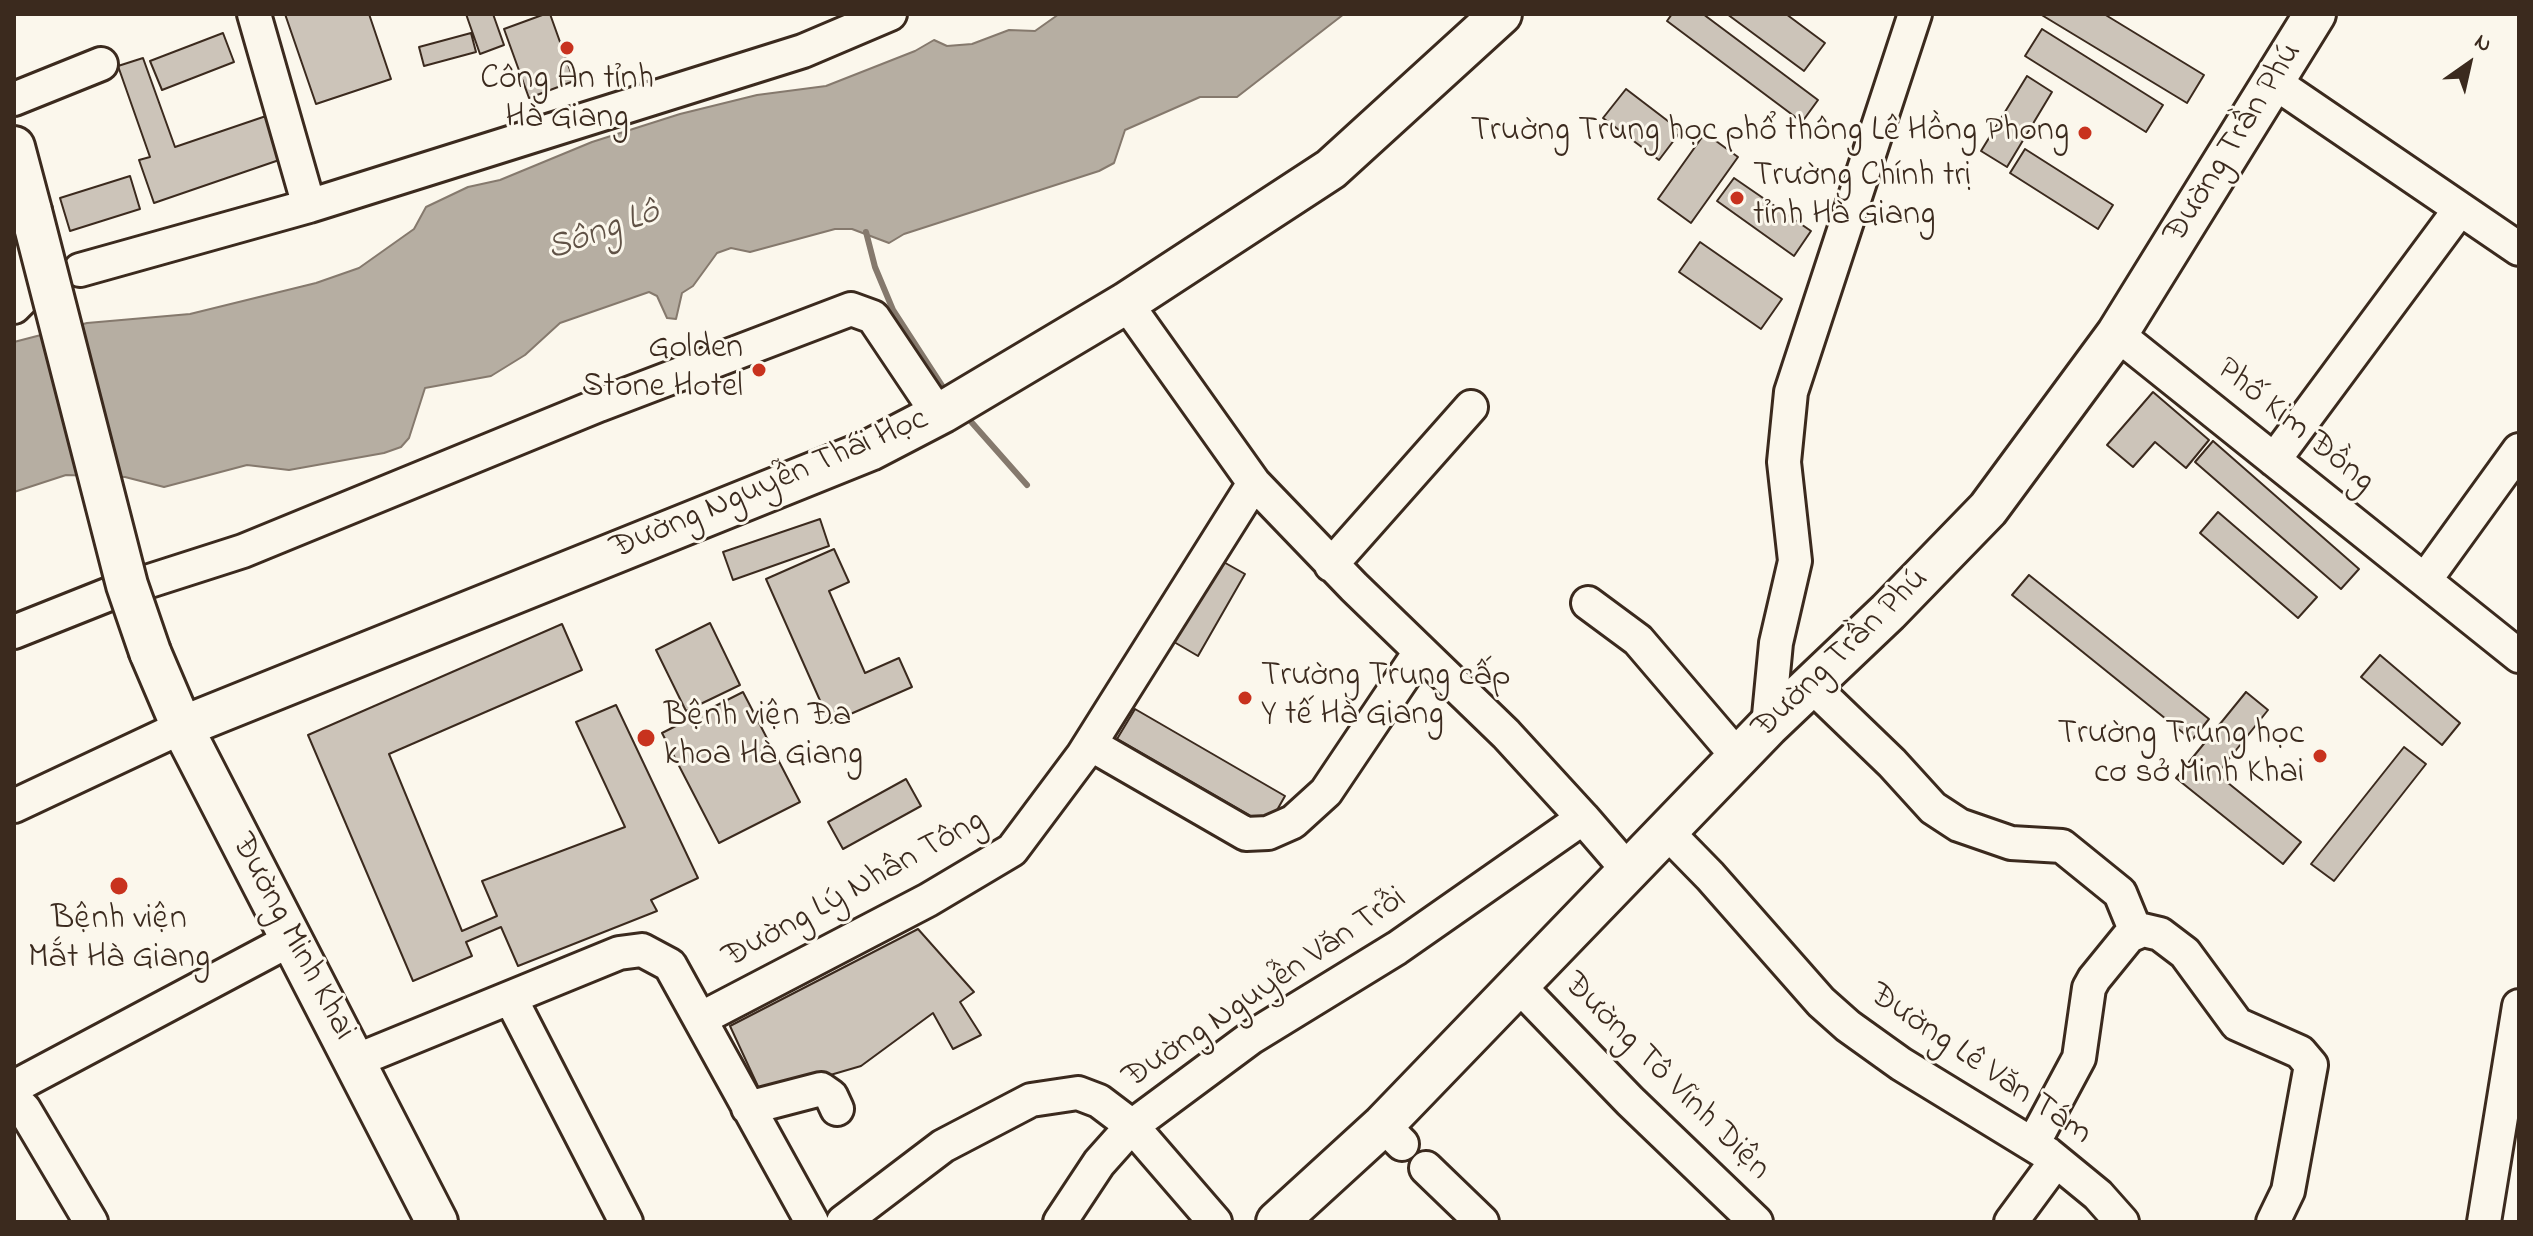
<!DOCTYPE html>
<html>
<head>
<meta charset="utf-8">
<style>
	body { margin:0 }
	#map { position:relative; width:2533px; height:1236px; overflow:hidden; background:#fbf7ec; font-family:"Indie Flower",sans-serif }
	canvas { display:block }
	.frame { position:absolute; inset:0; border:16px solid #3b2a1e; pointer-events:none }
	.north { position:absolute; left:2429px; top:24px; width:80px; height:80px; -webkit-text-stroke:6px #fbf7ec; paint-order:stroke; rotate:34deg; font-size:22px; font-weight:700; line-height:32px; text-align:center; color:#3b2a1e }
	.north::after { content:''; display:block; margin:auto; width:28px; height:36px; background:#3b2a1e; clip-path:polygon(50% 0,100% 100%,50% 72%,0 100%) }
</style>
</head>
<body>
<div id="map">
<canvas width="2533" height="1236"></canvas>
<div class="frame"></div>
<div class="north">N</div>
</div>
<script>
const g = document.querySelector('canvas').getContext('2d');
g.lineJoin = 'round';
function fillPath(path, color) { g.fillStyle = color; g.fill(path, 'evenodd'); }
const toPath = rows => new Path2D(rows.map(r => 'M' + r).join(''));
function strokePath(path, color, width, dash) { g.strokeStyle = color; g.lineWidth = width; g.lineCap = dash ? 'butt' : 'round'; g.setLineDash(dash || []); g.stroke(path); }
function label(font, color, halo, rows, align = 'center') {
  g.font = font + ' "Indie Flower",sans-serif'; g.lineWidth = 6; g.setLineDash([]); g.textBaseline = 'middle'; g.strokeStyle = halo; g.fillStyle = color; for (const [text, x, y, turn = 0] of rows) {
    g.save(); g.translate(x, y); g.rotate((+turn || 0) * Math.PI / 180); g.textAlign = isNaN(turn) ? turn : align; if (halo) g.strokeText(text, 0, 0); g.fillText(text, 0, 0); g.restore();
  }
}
const water = toPath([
	[1059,14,1344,14,1237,97,1200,97,1125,130,1114,163,1099,171,904,234,889,243,852,229,835,229,750,252,731,248,717,253,693,286,682,293,676,319,667,318,657,296,649,292,560,323,525,355,491,376,425,388,409,438,401,447,384,453,289,470,247,465,164,487,125,477,66,475,14,492,14,342,87,323,190,314,316,283,359,268,414,229,426,207,468,187,500,180,592,142,680,114,757,95,826,86,915,51,934,40,947,46,972,44,1009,30,1035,31,1059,14]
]);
fillPath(water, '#b6aea2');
strokePath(water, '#85796d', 2);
strokePath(toPath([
	[866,232,875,267,893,310,948,395],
	[966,416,1027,485]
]), '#85796d', 6);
const building = toPath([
	[285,14,369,14,391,79,316,104,285,14],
	[466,14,493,14,504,45,480,54,466,14],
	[545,14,550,14,574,81,529,98,504,29,545,14],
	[1672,14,1703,14,1818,100,1802,122,1667,21,1672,14],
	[1727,14,1786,14,1825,43,1804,71,1727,14],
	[2040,14,2104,14,2204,75,2187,103,2040,14],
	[2042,29,2163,105,2146,132,2025,56,2042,29],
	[223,33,234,62,162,90,150,61,223,33],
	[471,33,476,52,424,66,419,47,471,33],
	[143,58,175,147,269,115,285,158,154,203,139,160,150,157,118,66,143,58],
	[2027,76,2052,92,2007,167,1981,151,2027,76],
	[1626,89,1681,131,1659,160,1603,118,1626,89],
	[1705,133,1738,157,1691,223,1658,199,1705,133],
	[2025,149,2113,205,2098,229,2010,173,2025,149],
	[130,176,140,209,70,231,60,198,130,176],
	[1734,178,1811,231,1794,256,1717,201,1734,178],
	[1700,242,1782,299,1761,329,1679,272,1700,242],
	[2153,392,2209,440,2186,468,2155,442,2133,467,2107,445,2153,392],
	[2213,441,2359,569,2341,589,2195,462,2213,441],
	[2218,512,2317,597,2298,618,2200,533,2218,512],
	[820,519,829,546,733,580,723,552,820,519],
	[834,549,849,582,829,591,865,673,899,658,912,687,830,723,766,579,834,549],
	[1220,560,1245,574,1198,656,1174,642,1220,560],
	[2029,575,2209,719,2192,740,2012,595,2029,575],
	[710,623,740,685,686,711,656,650,710,623],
	[562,624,582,670,389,754,462,931,497,916,482,881,625,827,576,722,616,705,698,878,651,900,657,911,518,966,501,927,466,942,472,956,413,981,308,735,562,624],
	[2380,655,2460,723,2442,745,2361,677,2380,655],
	[743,692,800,802,719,843,662,733,743,692],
	[2246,692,2268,710,2217,774,2301,842,2283,864,2176,778,2246,692],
	[1135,709,1285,796,1268,826,1117,739,1135,709],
	[2404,747,2426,764,2334,881,2311,864,2404,747],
	[906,779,921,806,843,849,828,822,906,779],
	[918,929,974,992,960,1002,981,1035,953,1049,933,1013,861,1066,762,1095,730,1026,918,929]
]);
fillPath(building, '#ccc4b9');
strokePath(building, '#3b2a1e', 2);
const minor = toPath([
	[254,14,309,206],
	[2274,82,2519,249],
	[14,99,101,64],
	[14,246,23,279,21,300,14,307],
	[80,270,309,206,803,51,890,14],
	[1126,303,1254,483,1354,587,1506,734,1583,818],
	[2117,334,2519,656],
	[2274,460,2460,209],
	[1331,565,1471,407],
	[2425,580,2519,450],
	[1588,603,1638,640,1738,757],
	[14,632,112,593,243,551,599,405,851,309,873,317,938,414],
	[1811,685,1892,763,1933,808,1959,825,2011,843,2062,846,2120,893,2136,932],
	[1768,726,1776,643,1795,561,1784,462,1791,392,1915,14],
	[1090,744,1246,834,1268,833,1293,822,1326,792,1420,652],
	[14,806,182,727],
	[1666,831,1710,876,1821,1002,1848,1026,1901,1064,2048,1154,2098,1195,2122,1222],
	[1520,987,1630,1101,1756,1222],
	[511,999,626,1222],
	[702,1018,928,900,1012,850,1083,755,1254,483],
	[355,1061,619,953,642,950,670,965,812,1222],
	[14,1087,290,940],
	[14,1099,24,1109,91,1222],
	[748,1108,821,1089,831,1096,837,1109],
	[1383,1125,1402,1144],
	[2033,1144,2079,1058,2089,988,2094,979,2129,936,2143,930,2160,934,2185,953,2237,1024,2300,1052,2311,1065,2288,1191,2273,1222],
	[1426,1168,1482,1222],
	[843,1222,943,1146,1031,1100,1078,1093,1099,1101,1132,1126,1252,1037,1397,948,1583,818,1627,869],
	[1060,1222,1099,1163,1132,1126,1215,1222],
	[2011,1222,2056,1161],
	[2484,1222,2519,1006]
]);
const major = toPath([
	[14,147,31,211],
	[150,652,182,727,437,1222],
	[182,727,870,450,943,412,1126,303,1331,169,1501,14],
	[1277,1222,1383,1125,1768,726,1888,612,1988,509,2117,334,2315,14]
]);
strokePath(minor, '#3b2a1e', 38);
strokePath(major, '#3b2a1e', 46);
strokePath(minor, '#fbf7ec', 32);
strokePath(major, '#fbf7ec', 40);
const majorBridge = toPath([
	[31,211,127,585,150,652]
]);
strokePath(majorBridge, '#3b2a1e', 46, []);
strokePath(majorBridge, '#fbf7ec', 40);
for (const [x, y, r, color] of [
	[567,48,8,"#c8321e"],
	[2085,133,8,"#c8321e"],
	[1737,198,8,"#c8321e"],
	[759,370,8,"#c8321e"],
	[1245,698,8,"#c8321e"],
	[646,738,10,"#c8321e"],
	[2320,756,8,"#c8321e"],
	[119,886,10,"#c8321e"]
]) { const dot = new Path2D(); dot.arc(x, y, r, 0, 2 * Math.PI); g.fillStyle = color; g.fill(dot); strokePath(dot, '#fbf7ec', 3); }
label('34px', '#3b2a1e', '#fbf7ec', [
	["Công An tỉnh",567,81,"center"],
	["Hà Giang",567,120,"center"],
	["Truờng Trung học phổ thông Lê Hồng Phong",2069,133],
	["Trường Chính trị",1753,178,"left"],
	["tỉnh Hà Giang",1753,217,"left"],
	["Golden",743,350],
	["Stone Hotel",743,389],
	["Trường Trung cấp",1261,678,"left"],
	["Y tế Hà Giang",1261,717,"left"],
	["Bệnh viện Đa",664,718,"left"],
	["khoa Hà Giang",664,757,"left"],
	["Trường Trung học",2304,736],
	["cơ sở Minh Khai",2304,775],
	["Bệnh viện",119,921,"center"],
	["Mắt Hà Giang",119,960,"center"]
], 'right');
label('34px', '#3b2a1e', '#fbf7ec', [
	["Đường Trần Phú",2235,144,-58],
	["Phố Kim Đồng",2294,427,39],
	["Đường Nguyễn Thái Học",770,486,-23],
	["Đường Trần Phú",1842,655,-44],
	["Đường Lý Nhân Tông",855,891,-29],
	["Đường Minh Khai",291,938,62],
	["Đường Nguyễn Văn Trỗi",1266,990,-34],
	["Đường Lê Văn Tám",1979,1066,34],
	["Đường Tô Vĩnh Diện",1665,1078,45]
]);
label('italic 36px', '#605246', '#fbf7ec', [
	["Sông Lô",604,233,-20]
]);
</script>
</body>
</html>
